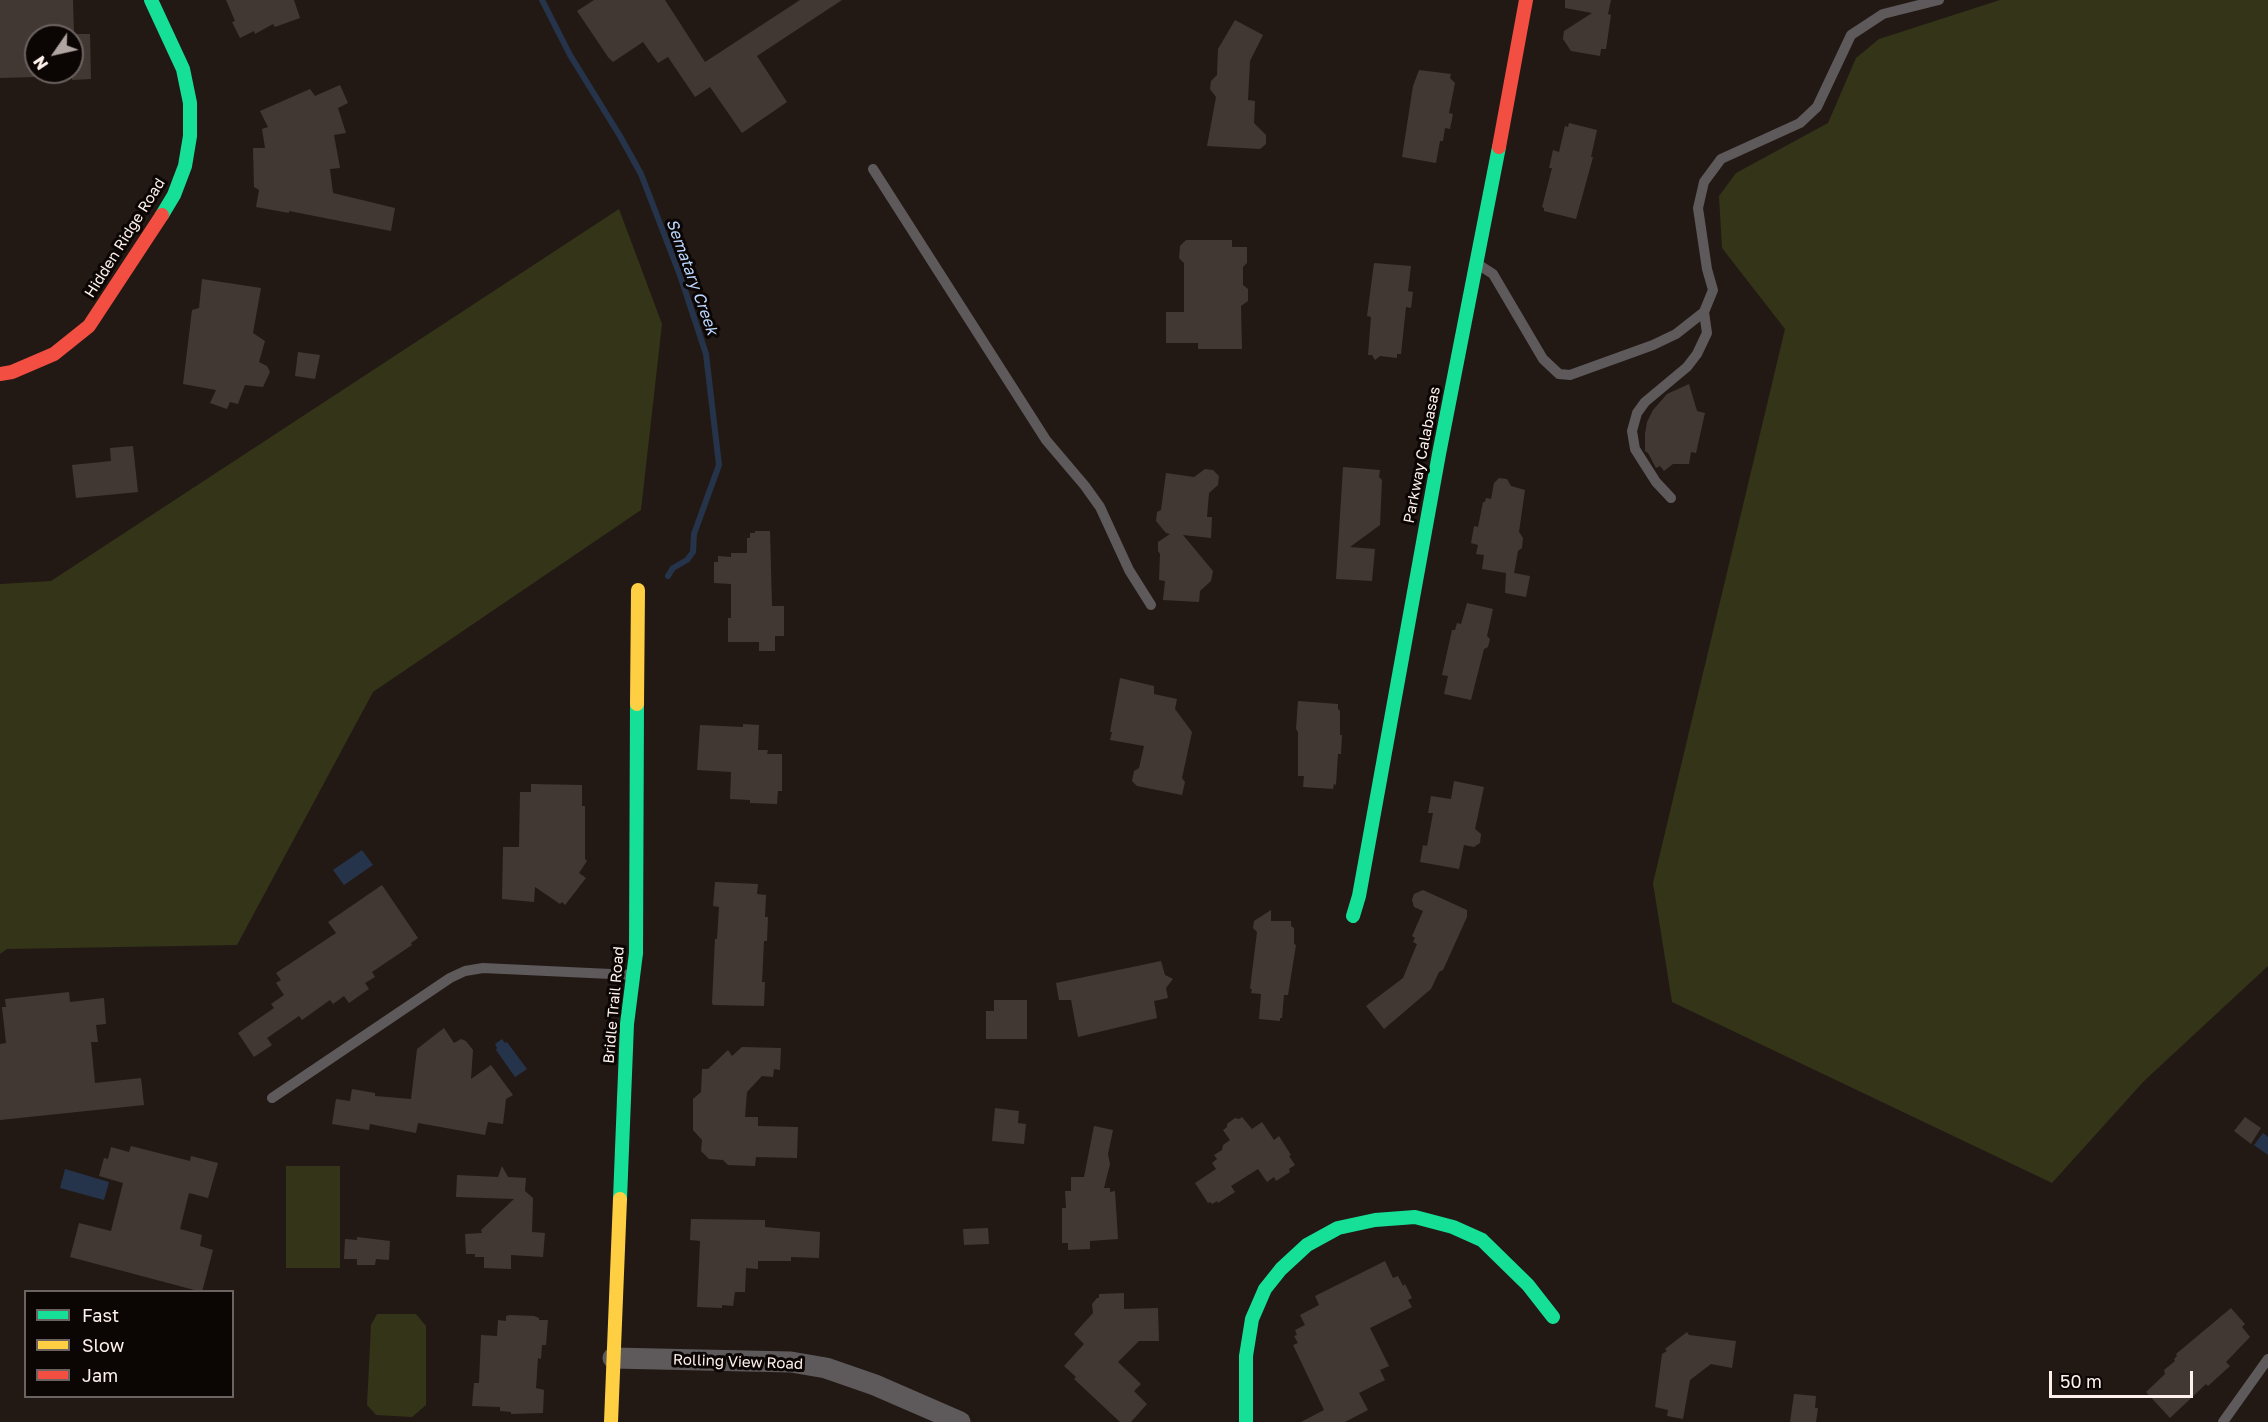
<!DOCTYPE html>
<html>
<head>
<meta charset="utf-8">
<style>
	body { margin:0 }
	#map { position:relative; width:2268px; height:1422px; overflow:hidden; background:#221915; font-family:"Golos Text",sans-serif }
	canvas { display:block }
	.legend { position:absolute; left:24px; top:1290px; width:210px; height:108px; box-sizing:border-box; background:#0b0503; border:2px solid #6c6360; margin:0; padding:8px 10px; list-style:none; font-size:18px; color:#fef1ec }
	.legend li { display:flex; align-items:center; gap:12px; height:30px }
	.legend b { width:30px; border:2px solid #6c6360 }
	.north { position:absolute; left:24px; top:24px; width:60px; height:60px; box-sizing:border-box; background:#0b0503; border:2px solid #6c6360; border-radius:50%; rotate:236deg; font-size:16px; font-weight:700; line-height:24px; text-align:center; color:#fef1ec }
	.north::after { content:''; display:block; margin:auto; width:21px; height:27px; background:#b1a5a1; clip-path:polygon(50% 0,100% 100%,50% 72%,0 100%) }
	.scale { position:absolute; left:2049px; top:1371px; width:144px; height:27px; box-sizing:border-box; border:3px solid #fef1ec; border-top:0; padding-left:8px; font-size:18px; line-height:21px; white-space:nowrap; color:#fef1ec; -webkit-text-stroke:4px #0b0503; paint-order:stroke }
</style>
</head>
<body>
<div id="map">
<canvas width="2268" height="1422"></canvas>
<ul class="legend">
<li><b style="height:8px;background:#16e098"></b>Fast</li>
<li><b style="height:8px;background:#ffcf43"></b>Slow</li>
<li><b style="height:8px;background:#f24e42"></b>Jam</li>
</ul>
<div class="north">N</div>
<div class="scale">50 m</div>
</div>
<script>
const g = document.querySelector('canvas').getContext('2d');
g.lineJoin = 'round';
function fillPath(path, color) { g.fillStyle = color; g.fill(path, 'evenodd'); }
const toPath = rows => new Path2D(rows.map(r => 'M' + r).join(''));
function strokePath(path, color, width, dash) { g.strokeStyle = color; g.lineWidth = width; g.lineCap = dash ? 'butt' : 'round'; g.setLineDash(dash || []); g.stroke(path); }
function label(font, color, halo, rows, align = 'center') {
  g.font = font + ' "Golos Text",sans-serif'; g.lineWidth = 6; g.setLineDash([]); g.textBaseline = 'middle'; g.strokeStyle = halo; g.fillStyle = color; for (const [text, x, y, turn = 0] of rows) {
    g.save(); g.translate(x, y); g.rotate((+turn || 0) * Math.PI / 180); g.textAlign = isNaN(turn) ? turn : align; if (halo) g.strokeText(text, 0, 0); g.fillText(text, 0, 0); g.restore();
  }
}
fillPath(toPath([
	[2000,0,2268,0,2268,966,2144,1081,2052,1183,1672,1002,1653,883,1785,329,1722,248,1719,196,1736,173,1828,123,1856,58,1879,39],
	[619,209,662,324,641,510,373,692,237,945,7,949,0,954,0,584,51,581],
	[286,1166,340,1166,340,1268,286,1268],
	[377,1314,416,1314,426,1326,426,1405,412,1417,376,1415,367,1405,371,1325]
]), '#333418');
fillPath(toPath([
	[362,850,373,865,344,885,333,870],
	[502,1039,505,1043,507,1042,527,1069,515,1077,496,1050,497,1048,495,1044],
	[2263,1133,2268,1137,2268,1155,2254,1145],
	[65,1169,109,1182,104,1200,60,1188]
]), '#25344a');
strokePath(toPath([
	[542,0,570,55,620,136,641,174,681,278,706,354,719,465,694,534,693,552,687,560,673,568,668,576]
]), '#25344a', 6);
fillPath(toPath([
	[0,0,73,0,74,34,90,34,91,79,72,80,72,36,36,36,36,77,0,78],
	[226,0,294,0,300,18,275,27,273,24,255,34,254,31,240,38,232,22,235,21],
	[594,0,665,0,705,62,800,0,842,0,757,56,787,102,742,133,710,87,695,97,668,57,658,63,643,42,613,62,608,57,577,11],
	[1565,0,1611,0,1608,14,1611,15,1606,49,1601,49,1600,56,1571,51,1563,39,1564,31,1592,13,1565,8],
	[1235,20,1263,35,1250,61,1248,100,1255,101,1254,123,1266,135,1266,144,1260,149,1207,146,1216,97,1210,89,1211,81,1217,75,1218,49],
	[1419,70,1451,74,1450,78,1455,83,1449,113,1453,114,1450,129,1445,128,1443,141,1440,141,1436,163,1402,157,1413,86],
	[340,85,348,103,338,108,346,133,334,135,340,168,330,169,333,193,395,208,391,231,289,211,289,213,256,207,259,190,254,187,253,148,265,148,262,129,268,127,260,111,310,89,315,96],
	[1569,123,1597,130,1591,157,1593,157,1592,161,1576,219,1544,211,1544,208,1542,207,1552,168,1549,168,1553,150,1559,152,1565,126,1568,127],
	[1186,240,1232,240,1232,247,1247,247,1247,263,1243,267,1243,285,1248,289,1248,301,1241,306,1242,349,1198,349,1198,343,1166,343,1166,312,1184,312,1184,263,1179,258,1180,246],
	[1374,263,1411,266,1408,291,1413,292,1411,308,1406,307,1401,354,1397,354,1397,358,1380,356,1375,360,1372,355,1368,355,1371,317,1367,316],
	[202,279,261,288,253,333,265,341,259,362,267,366,270,372,263,387,245,385,238,404,230,402,227,409,210,403,216,390,183,384,192,310,199,308],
	[298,352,320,355,315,379,295,376],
	[1689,384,1697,411,1705,413,1696,453,1691,452,1689,464,1673,464,1664,471,1660,466,1656,468,1648,453,1645,451,1645,434,1647,422,1653,410,1667,394],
	[133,446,138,492,76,498,72,465,111,461,110,448],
	[1343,467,1380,470,1379,477,1382,480,1380,525,1350,547,1375,549,1372,581,1336,579],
	[1205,469,1213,470,1219,476,1218,485,1209,493,1207,517,1212,517,1211,538,1183,535,1213,571,1211,581,1200,591,1199,602,1163,600,1165,581,1159,580,1160,554,1158,551,1158,542,1170,534,1166,533,1156,521,1157,512,1161,510,1166,473,1194,477],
	[1499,478,1507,479,1511,486,1525,490,1519,532,1523,538,1522,548,1518,551,1514,573,1530,576,1526,597,1505,593,1506,573,1482,569,1484,555,1476,554,1478,545,1471,543,1474,526,1478,527,1483,502,1485,502,1486,498,1491,499,1494,483],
	[755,531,770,531,772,606,784,606,784,636,775,636,775,651,759,651,759,642,728,642,728,618,731,618,731,584,714,583,714,562,718,562,718,556,731,557,731,553,747,553,747,538,750,538,750,533,755,533],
	[1467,603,1493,609,1487,636,1490,639,1488,647,1484,649,1471,700,1444,694,1448,676,1442,675,1452,630,1455,630,1457,623,1461,624],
	[1120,678,1154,686,1154,694,1177,699,1175,709,1192,732,1182,778,1185,782,1182,795,1137,786,1132,781,1134,771,1139,768,1144,746,1110,740,1112,732,1110,732],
	[1298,701,1338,704,1338,709,1340,711,1340,735,1342,735,1341,754,1338,754,1336,785,1334,784,1333,789,1303,787,1304,776,1298,776,1298,732,1296,729],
	[743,724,759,725,758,750,768,750,767,754,782,754,782,791,778,791,777,804,750,803,750,800,730,799,731,772,697,770,700,725,743,727],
	[1454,781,1484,787,1475,829,1481,834,1480,843,1474,847,1464,845,1459,869,1420,862,1423,845,1427,846,1433,813,1428,813,1431,796,1451,799],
	[531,784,582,785,582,806,585,806,585,859,587,861,579,873,586,878,565,905,562,902,560,904,535,887,534,902,502,899,503,847,519,847,520,792,531,792],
	[715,882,758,884,757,894,766,895,765,917,768,917,767,941,764,941,762,982,765,982,764,1006,713,1005,712,1003,715,939,717,939,719,907,713,906],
	[382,885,418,938,411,943,412,945,372,972,375,977,365,983,369,989,349,1003,344,996,333,1004,330,1000,302,1020,299,1016,267,1038,272,1045,254,1057,238,1033,274,1008,271,1004,284,995,276,983,281,980,276,973,336,933,328,922],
	[1423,890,1467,910,1467,917,1443,970,1439,972,1431,989,1384,1029,1366,1006,1403,978,1417,944,1413,942,1415,938,1412,936,1423,911,1414,907,1412,900,1414,894],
	[1271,910,1271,921,1291,921,1291,926,1294,928,1294,944,1296,945,1288,995,1284,995,1282,1018,1280,1018,1280,1021,1259,1019,1261,994,1251,993,1252,989,1250,989,1257,932,1253,928,1254,921],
	[1161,961,1165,975,1173,979,1166,988,1168,998,1154,1001,1157,1018,1078,1037,1071,1000,1059,1000,1056,983],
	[69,992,70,1002,104,998,106,1024,96,1025,98,1042,91,1042,95,1083,141,1078,144,1105,0,1120,0,1044,6,1043,2,1007,6,1007,5,999],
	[994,1000,1027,1000,1027,1039,986,1039,986,1011,994,1011],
	[444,1028,454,1043,461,1039,466,1041,473,1050,471,1079,491,1065,513,1095,506,1099,503,1124,488,1122,485,1135,418,1123,416,1133,370,1124,369,1130,332,1124,336,1099,350,1101,352,1089,375,1093,375,1096,411,1099,417,1049],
	[742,1047,781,1048,780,1070,774,1069,773,1077,762,1076,747,1092,745,1117,758,1117,758,1126,798,1127,797,1158,756,1157,755,1166,728,1165,723,1160,709,1159,701,1151,702,1140,693,1130,693,1099,701,1092,702,1069,708,1069,728,1050,732,1056],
	[995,1108,1019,1111,1018,1123,1026,1124,1024,1144,992,1141],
	[1242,1117,1252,1129,1262,1122,1274,1140,1279,1136,1291,1155,1289,1156,1295,1165,1289,1169,1290,1172,1276,1181,1274,1177,1267,1182,1258,1169,1231,1186,1235,1192,1218,1203,1217,1201,1212,1204,1210,1202,1208,1203,1195,1183,1216,1169,1212,1163,1217,1159,1214,1155,1222,1150,1223,1145,1230,1140,1223,1130,1227,1127,1227,1124,1235,1118,1239,1119],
	[2245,1117,2261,1128,2251,1144,2234,1131],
	[1094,1126,1113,1130,1108,1154,1110,1164,1104,1188,1110,1188,1110,1192,1115,1191,1118,1239,1090,1241,1090,1249,1068,1250,1068,1243,1062,1243,1062,1208,1066,1208,1065,1191,1071,1191,1071,1177,1084,1177],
	[131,1146,190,1161,191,1156,218,1163,208,1198,189,1193,180,1229,202,1235,200,1246,213,1250,202,1292,70,1257,79,1223,111,1231,123,1183,99,1176,104,1158,108,1159,111,1147,129,1152],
	[502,1166,508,1177,526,1178,525,1191,533,1198,532,1232,545,1233,543,1257,511,1255,511,1269,484,1268,484,1257,475,1257,475,1254,466,1254,465,1234,482,1233,481,1230,514,1199,456,1197,457,1175,498,1177],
	[691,1219,765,1220,765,1227,820,1232,819,1258,791,1257,791,1261,758,1261,758,1269,746,1268,745,1292,735,1292,733,1306,722,1305,722,1308,697,1307,700,1241,690,1240],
	[988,1228,989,1244,964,1245,963,1229],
	[357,1237,390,1241,389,1260,376,1259,375,1265,357,1265,357,1259,344,1259,345,1239,357,1240],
	[1385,1261,1393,1278,1398,1276,1403,1286,1405,1284,1412,1298,1408,1300,1412,1307,1370,1328,1389,1366,1380,1370,1385,1380,1359,1393,1368,1410,1345,1422,1301,1422,1324,1410,1293,1345,1298,1343,1294,1336,1297,1335,1295,1330,1305,1325,1300,1315,1319,1305,1315,1296],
	[1124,1293,1124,1309,1158,1308,1159,1341,1139,1341,1118,1362,1141,1384,1134,1391,1147,1404,1131,1422,1120,1422,1074,1379,1076,1377,1064,1366,1084,1344,1074,1334,1093,1313,1092,1304,1097,1298,1099,1298,1099,1294],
	[2231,1308,2245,1324,2242,1327,2250,1337,2226,1362,2230,1366,2208,1386,2206,1384,2170,1418,2146,1392,2165,1374,2164,1370,2175,1361,2174,1359,2177,1356,2176,1354],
	[510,1315,534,1316,539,1318,539,1320,548,1320,546,1345,542,1345,541,1359,538,1358,536,1388,544,1390,543,1413,511,1414,511,1412,500,1411,500,1407,472,1406,474,1383,479,1383,481,1335,497,1336,498,1320,506,1321,506,1316],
	[1687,1332,1689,1335,1736,1341,1732,1368,1711,1364,1690,1380,1683,1419,1667,1416,1668,1410,1655,1407,1662,1354,1667,1351,1665,1349],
	[1794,1394,1816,1396,1815,1408,1818,1408,1816,1422,1790,1422]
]), '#423833');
strokePath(toPath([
	[873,169,1046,440,1085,486,1100,507,1129,570,1151,605],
	[1479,265,1493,274,1543,359,1559,374,1570,375,1653,345,1676,334,1704,312,1713,290,1707,269,1698,208,1704,182,1721,159,1800,123,1817,107,1851,35,1883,14,1939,0],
	[1671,498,1656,482,1635,449,1632,431,1637,413,1645,402,1687,367,1697,354,1707,333,1704,312],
	[272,1098,450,978,465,971,483,968,632,975],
	[2223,1422,2268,1359]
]), '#5e595b', 10);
strokePath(toPath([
	[613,1358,791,1362,826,1368,875,1385,960,1422]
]), '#5e595b', 21);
strokePath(toPath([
	[151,0,183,69,190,103,190,136,185,166,174,195,162,215],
	[1353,916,1359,896,1439,454,1499,147],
	[620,1199,627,1024,636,953,637,704],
	[1246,1422,1246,1356,1252,1319,1265,1289,1281,1269,1307,1245,1338,1228,1375,1220,1415,1217,1453,1227,1482,1240,1528,1285,1553,1317]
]), '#16e098', 14);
strokePath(toPath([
	[637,704,638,590],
	[611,1422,620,1199]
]), '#ffcf43', 14);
strokePath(toPath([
	[1499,147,1526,0],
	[0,374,12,372,54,354,89,326,162,215]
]), '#f24e42', 14);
label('15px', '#fef1ec', '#0b0503', [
	["Hidden Ridge Road",125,238,-58],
	["Parkway Calabasas",1422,455,-79],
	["Bridle Trail Road",614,1005,-85],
	["Rolling View Road",738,1362,2]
]);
label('italic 16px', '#bad7ff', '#0b0503', [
	["Sematary Creek",692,277,70]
]);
</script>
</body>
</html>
